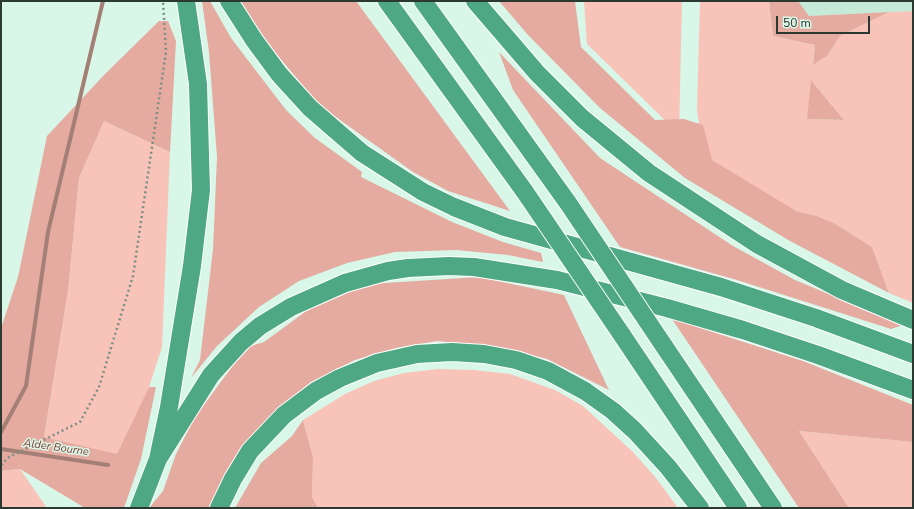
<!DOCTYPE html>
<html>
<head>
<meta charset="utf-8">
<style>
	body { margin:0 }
	#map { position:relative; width:914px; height:509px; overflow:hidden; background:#d9f7e8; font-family:"Nunito Sans",sans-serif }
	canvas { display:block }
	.frame { position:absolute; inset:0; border:2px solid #2c3832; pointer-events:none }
	.scale { position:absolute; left:776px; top:16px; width:94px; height:18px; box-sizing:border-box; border:2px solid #2c3832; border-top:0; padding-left:5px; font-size:12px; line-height:14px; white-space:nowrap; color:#2c3832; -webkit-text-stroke:3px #d9f7e8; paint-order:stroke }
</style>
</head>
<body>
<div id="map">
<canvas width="914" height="509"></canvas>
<div class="frame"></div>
<div class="scale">50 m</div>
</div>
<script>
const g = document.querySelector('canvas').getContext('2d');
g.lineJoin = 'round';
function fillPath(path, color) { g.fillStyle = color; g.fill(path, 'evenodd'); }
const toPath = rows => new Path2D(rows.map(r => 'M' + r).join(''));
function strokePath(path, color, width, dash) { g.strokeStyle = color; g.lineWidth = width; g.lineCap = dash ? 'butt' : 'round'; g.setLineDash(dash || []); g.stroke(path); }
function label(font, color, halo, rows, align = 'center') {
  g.font = font + ' "Nunito Sans",sans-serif'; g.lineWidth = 3; g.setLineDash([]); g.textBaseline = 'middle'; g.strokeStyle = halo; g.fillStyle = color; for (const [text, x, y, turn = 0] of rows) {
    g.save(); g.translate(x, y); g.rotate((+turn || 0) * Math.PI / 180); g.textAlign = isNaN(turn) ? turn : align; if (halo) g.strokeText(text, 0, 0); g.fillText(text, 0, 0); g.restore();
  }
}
fillPath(toPath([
	[798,1,913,1,913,11,809,16]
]), '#c5ebd8');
fillPath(toPath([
	[584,1,682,1,679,134,587,44],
	[700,1,769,1,773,36,815,45,813,65,827,56,840,36,889,12,913,11,913,303,889,293,872,247,834,223,817,216,796,211,705,168,697,109],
	[812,81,844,120,843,120,807,119],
	[104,121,170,152,162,347,149,387,117,455,44,437,68,291,79,178],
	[438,369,474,370,510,374,555,390,583,406,633,452,656,478,678,508,318,508,312,497,313,457,303,420,345,394,374,381,404,373],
	[799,431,913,442,913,508,849,508],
	[20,469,47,508,1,508,1,471]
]), '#f8c3b8');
fillPath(toPath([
	[202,1,210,1,231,38,286,110,315,138,362,172,361,177,452,222,503,242,541,253,543,262,508,255,456,250,395,252,347,263,299,281,259,307,217,346,191,378,200,360,213,249,217,157,209,52],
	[239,1,356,1,510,211,448,191,413,172,319,105,258,32],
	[499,1,575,1,581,47,655,120,684,119,703,125,712,160,796,211,817,216,834,223,872,247,889,293,790,241,685,178,600,108,528,35],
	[769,1,798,1,809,16,889,12,840,36,827,56,813,65,815,45,773,36],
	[159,21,168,21,176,41,170,152,104,121,79,178,68,291,44,437,117,454,149,387,156,387,141,459,124,508,85,508,20,469,1,471,1,328,18,277,47,136,105,74],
	[499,52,600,158,733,246,795,280,903,325,891,329,737,280,620,247,513,90],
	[811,80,844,120,807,119],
	[479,277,564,295,609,390,547,359,502,348,437,341,396,348,355,360,311,382,272,414,233,461,209,508,149,508,163,491,176,454,195,417,234,364,251,346,264,342,309,309,369,284],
	[672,319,803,361,913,405,913,442,799,431,849,508,799,508],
	[303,420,313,457,312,497,318,508,235,508,261,463,292,436]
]), '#e5aba0');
strokePath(toPath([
	[1,432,26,386,48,232,103,1],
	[1,449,108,465]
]), '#a47f76', 4);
const motorway = toPath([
	[229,1,254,40,279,74,310,108,362,153,423,192,454,207,505,227,721,287,816,318,913,354],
	[387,1,525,192],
	[423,1,568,203],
	[475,1,537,73,582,118,649,173,757,244,842,290,913,320],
	[622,335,738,508],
	[664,346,773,508],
	[158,459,211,375,241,342,260,326,291,307,345,283,388,271,408,268,449,266,474,267,557,280,667,308,743,330,818,355,913,390],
	[139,508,158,459,169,407,192,266,201,190,198,84,186,1],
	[219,508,233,479,250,451,284,415,316,391,340,378,377,363,417,354,452,352,484,354,516,360,548,371,585,391,613,411,635,431,668,467,700,508]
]);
strokePath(motorway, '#fff', 20);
strokePath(toPath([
	[1,465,9,457,80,422,99,387,133,276,166,52,163,1]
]), '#7b8f85', 2.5, [2, 3]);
strokePath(motorway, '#4da883', 18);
const motorwayBridge = toPath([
	[525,192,622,335],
	[568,203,664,346]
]);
strokePath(motorwayBridge, '#fff', 20, []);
strokePath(motorwayBridge, '#4da883', 18);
label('italic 11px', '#833c30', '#d9f7e8', [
	["Alder Bourne",56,448,8]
]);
</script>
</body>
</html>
